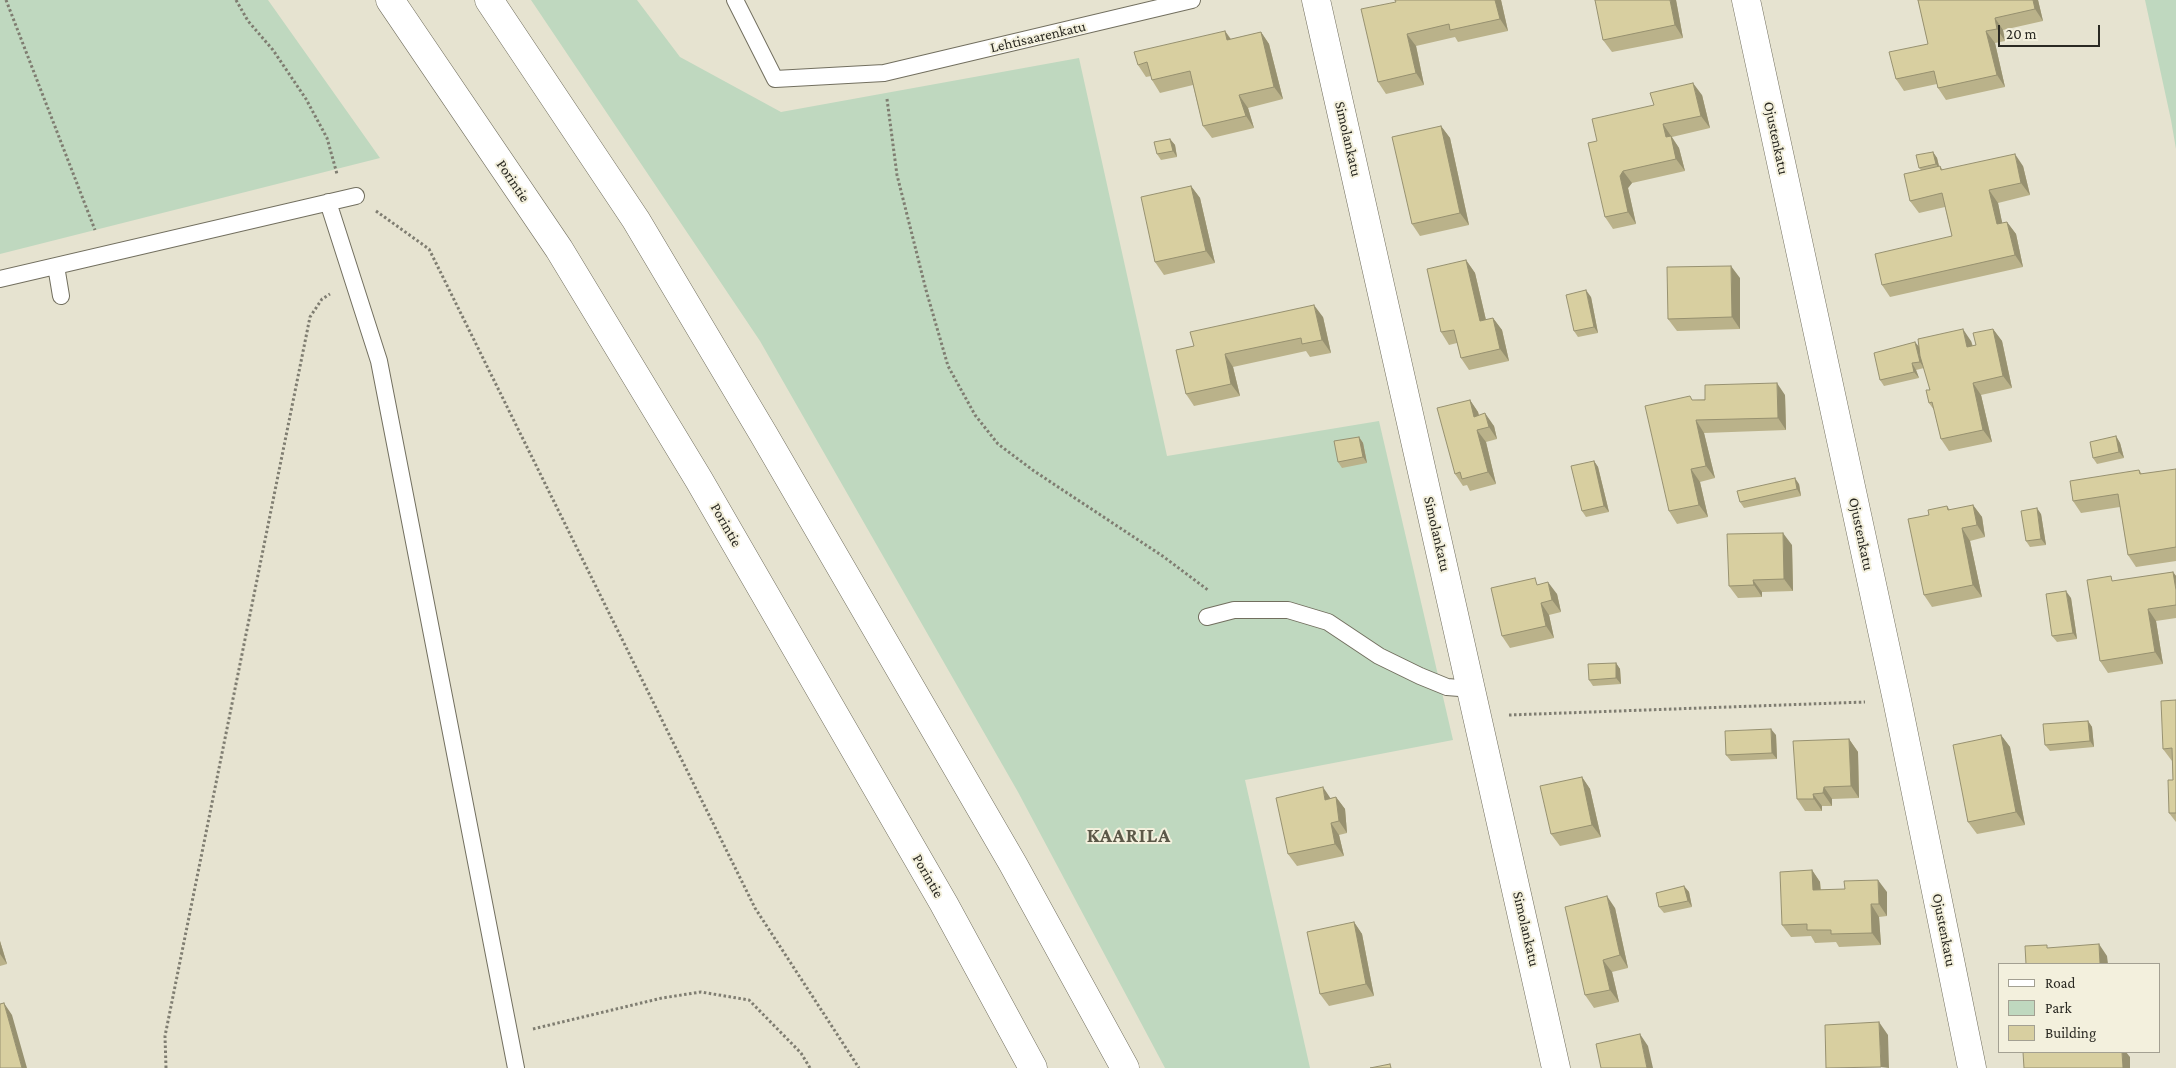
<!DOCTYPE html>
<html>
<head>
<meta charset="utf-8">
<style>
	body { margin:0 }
	#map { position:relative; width:2176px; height:1068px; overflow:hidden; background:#e6e3d0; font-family:"Crimson Pro",serif }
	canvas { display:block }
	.legend { position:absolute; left:1998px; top:963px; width:162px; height:90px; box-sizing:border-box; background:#f3f0dd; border:1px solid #a3a092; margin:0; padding:6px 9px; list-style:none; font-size:15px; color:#2a2922 }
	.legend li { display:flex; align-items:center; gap:10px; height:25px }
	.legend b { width:25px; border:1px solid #a3a092 }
	.scale { position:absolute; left:1998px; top:25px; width:102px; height:22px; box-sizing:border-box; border:2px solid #2a2922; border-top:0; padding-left:6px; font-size:15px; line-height:18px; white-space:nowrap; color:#2a2922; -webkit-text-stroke:4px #f3f0dd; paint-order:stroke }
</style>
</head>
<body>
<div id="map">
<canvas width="2176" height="1068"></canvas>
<ul class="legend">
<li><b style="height:6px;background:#fff"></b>Road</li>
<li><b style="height:14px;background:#bfd8bf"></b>Park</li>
<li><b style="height:14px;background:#d8cfa0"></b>Building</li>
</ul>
<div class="scale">20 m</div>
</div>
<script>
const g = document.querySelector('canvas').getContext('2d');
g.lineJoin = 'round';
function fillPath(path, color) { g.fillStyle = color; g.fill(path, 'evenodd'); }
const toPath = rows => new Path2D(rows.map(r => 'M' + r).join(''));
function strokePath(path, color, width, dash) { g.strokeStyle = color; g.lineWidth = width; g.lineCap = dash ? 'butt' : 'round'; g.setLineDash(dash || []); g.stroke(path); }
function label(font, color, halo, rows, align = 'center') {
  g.font = font + ' "Crimson Pro",serif'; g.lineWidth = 4; g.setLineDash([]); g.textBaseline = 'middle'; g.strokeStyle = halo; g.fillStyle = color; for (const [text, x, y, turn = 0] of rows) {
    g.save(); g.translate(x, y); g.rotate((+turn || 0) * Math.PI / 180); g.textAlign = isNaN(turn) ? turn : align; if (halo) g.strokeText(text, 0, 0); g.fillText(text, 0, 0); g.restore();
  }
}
fillPath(toPath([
	[0,0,268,0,380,158,0,254],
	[531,0,637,0,680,57,781,112,1079,58,1167,456,1379,421,1453,740,1245,780,1310,1068,1165,1068,1018,792,760,341],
	[2145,0,2176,0,2176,149,2171,120]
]), '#bfd8bf');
const service = toPath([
	[735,0,775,79,884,73,1192,0],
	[328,202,379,361,516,1068],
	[56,266,61,296],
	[0,279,356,196],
	[1207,617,1234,610,1288,610,1328,622,1379,656,1420,676,1447,687,1472,689]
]);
const minor = toPath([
	[1746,0,1897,700,1972,1068]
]);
const tertiary = toPath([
	[1316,0,1556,1068]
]);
const motorway = toPath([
	[390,0,559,249,699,480,944,904,1033,1068],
	[489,0,636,220,764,435,1013,864,1125,1068]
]);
strokePath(service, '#726f5f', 18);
strokePath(minor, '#726f5f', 29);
strokePath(tertiary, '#726f5f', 29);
strokePath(motorway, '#726f5f', 29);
strokePath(toPath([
	[6,0,95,230],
	[236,0,248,21,273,50,306,99,327,138,337,174],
	[887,99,897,175,926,290,948,366,975,415,998,444,1034,471,1164,557,1208,590],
	[376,211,429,249,755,908,859,1068],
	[1509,715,1865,702],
	[533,1029,662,998,701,992,749,1000,801,1053,810,1068],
	[166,1068,165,1036,310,317,322,299,330,294]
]), '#7f7d71', 3, [2.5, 2.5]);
strokePath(service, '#fff', 16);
strokePath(minor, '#fff', 28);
strokePath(tertiary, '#fff', 28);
strokePath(motorway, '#fff', 28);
fillPath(toPath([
	[1395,0,1501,0,1508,31,1458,42,1455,37,1416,46,1424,85,1386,94,1378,82,1396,2],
	[1676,0,1683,38,1612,52,1603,40],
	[1918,0,2038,0,2043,21,2003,30,2005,41,1995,43,2005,87,1946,100,1938,88,1937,84,1904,91,1896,79,1928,44],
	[1225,31,1231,39,1261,32,1269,44,1283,99,1248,108,1254,128,1212,138,1203,126,1193,85,1160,93,1152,80,1151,76,1146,77,1138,65],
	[1702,95,1710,128,1672,137,1679,148,1685,171,1632,183,1628,188,1636,224,1613,229,1605,217,1597,141],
	[1441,126,1450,138,1469,225,1420,236,1412,224],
	[1170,139,1175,145,1177,157,1161,160,1157,154],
	[1933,152,1937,158,1939,166,1940,166,1943,170,2023,166,2030,195,1998,203,2002,223,2007,222,2016,234,2023,267,1890,297,1882,285,1952,236,1945,207,1919,213,1910,201,1921,170,1919,168],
	[1191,186,1200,198,1215,263,1164,275,1155,262],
	[1466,260,1475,273,1486,320,1493,318,1502,330,1509,361,1469,370,1461,358,1457,343,1449,345,1441,332],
	[1740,278,1740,329,1677,331,1668,319],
	[1591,297,1598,333,1578,337,1574,331],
	[1323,317,1331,353,1310,357,1306,351,1233,367,1240,396,1194,406,1186,394,1176,350],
	[1993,329,2002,341,2012,388,1981,395,1992,442,1949,451,1941,439,1934,410,1929,403,1930,390,1924,368,1916,370,1919,378,1884,386,1880,380,1915,342,1919,347,1971,341,1973,346,1976,345],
	[1785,395,1786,430,1704,433,1715,478,1700,482,1708,517,1677,524,1669,511,1693,400],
	[1470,400,1478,412,1479,415,1494,426,1497,439,1486,442,1496,484,1470,491,1467,485,1463,486,1455,474],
	[2116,436,2120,443,2124,458,2097,464,2093,458],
	[1359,437,1363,443,1367,463,1342,468,1338,462],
	[1594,461,1598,467,1609,512,1586,517,1582,511],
	[2176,469,2176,561,2136,567,2128,555,2120,507,2081,513,2073,501,2139,470,2142,474],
	[1799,484,1801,496,1744,508,1740,502],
	[1973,505,1982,517,1985,537,1970,541,1982,597,1932,607,1924,595,1929,515,1947,506,1950,510],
	[2041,514,2046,545,2030,547,2026,541],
	[1792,545,1793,591,1762,592,1762,597,1738,598,1729,586],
	[2173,572,2176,576,2176,618,2156,621,2163,664,2108,673,2100,661,2114,581],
	[1539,584,1557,594,1561,612,1549,615,1554,638,1510,648,1502,636],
	[2071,598,2077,639,2057,642,2052,636],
	[1616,663,1620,669,1621,684,1593,686,1589,680],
	[2176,700,2176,822,2169,813,2173,780,2172,761,2163,749],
	[2088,721,2092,727,2094,747,2050,751,2045,745],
	[1776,735,1777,759,1731,761,1726,755],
	[2001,735,2010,747,2025,825,1977,834,1968,822],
	[1849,739,1858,752,1859,798,1832,799,1832,806,1822,806,1822,811,1805,811,1797,799],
	[1582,777,1590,789,1601,837,1560,846,1551,834],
	[1336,797,1345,809,1347,833,1339,835,1344,856,1297,866,1288,854,1331,798],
	[1812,870,1820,882,1821,890,1887,892,1887,916,1879,917,1881,945,1839,947,1836,942,1815,943,1811,936,1791,937,1782,925],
	[1684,886,1689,892,1692,907,1664,913,1659,907],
	[1615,908,1628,968,1612,972,1619,1002,1594,1008,1585,995],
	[1354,922,1362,934,1374,996,1329,1006,1320,994],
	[0,941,7,964,0,966]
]), '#bab28a');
fillPath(toPath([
	[1495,0,1501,0,1508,31,1500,19],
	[1670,0,1676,0,1683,38,1675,25],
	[2033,0,2038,0,2043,21,2035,9],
	[1995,18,2003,30,2005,41,1997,29],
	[1225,31,1233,43,1227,40],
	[1986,31,1995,43,2005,87,1997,75],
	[1261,32,1269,44,1283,99,1274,87],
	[1407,34,1416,46,1424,85,1416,73],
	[1693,83,1702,95,1710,128,1701,116],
	[1239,95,1248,108,1254,128,1246,116],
	[1663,124,1679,148,1685,171,1676,159,1666,137],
	[1441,126,1450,138,1469,225,1460,213],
	[1170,139,1175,145,1177,157,1173,151],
	[1933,152,1937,158,1940,170,1936,164],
	[2015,154,2023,166,2030,195,2021,183],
	[1623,171,1632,183,1628,188,1636,224,1628,212,1620,176],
	[1191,186,1200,198,1215,263,1206,251],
	[1989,190,1998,203,2005,236,1997,224],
	[2007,222,2016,234,2023,267,2015,255],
	[1466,260,1475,273,1489,333,1480,321],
	[1731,266,1740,278,1740,329,1732,317],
	[1586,290,1591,297,1598,333,1594,327],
	[1314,305,1323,317,1331,353,1322,340],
	[1493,318,1502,330,1509,361,1500,349],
	[1963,329,1971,341,1976,359,1967,347],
	[1993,329,2002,341,2012,388,2003,376],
	[1915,342,1920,348,1924,368,1920,362],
	[1225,354,1233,367,1240,396,1231,384],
	[1912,363,1916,370,1919,378,1914,372],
	[1777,383,1785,395,1786,430,1778,418],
	[1973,383,1981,395,1992,442,1983,430],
	[1470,400,1478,412,1482,429,1474,417],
	[1485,413,1494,426,1497,439,1489,427],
	[1696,420,1704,433,1715,478,1706,466],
	[1477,430,1486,442,1496,484,1488,472],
	[2116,436,2120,443,2124,458,2119,452],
	[1359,437,1363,443,1367,463,1363,457],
	[1594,461,1598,467,1609,512,1604,506],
	[1691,469,1700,482,1708,517,1699,505],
	[1795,478,1799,484,1801,496,1797,489],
	[1973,505,1982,517,1985,537,1977,525],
	[2037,508,2041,514,2046,545,2041,539],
	[1962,528,1970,541,1982,597,1973,585],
	[1783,533,1792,545,1793,591,1784,579],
	[2173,572,2176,576,2176,590],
	[1753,580,1762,592,1762,597,1754,585],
	[1548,582,1557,594,1561,612,1552,600],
	[2066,591,2071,598,2077,639,2073,633],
	[1541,603,1549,615,1554,638,1546,626],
	[2148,609,2156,621,2163,664,2155,652],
	[1616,663,1620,669,1621,684,1616,678],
	[2088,721,2092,727,2094,747,2090,741],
	[1771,729,1776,735,1777,759,1772,753],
	[2001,735,2010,747,2025,825,2016,812],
	[1849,739,1858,752,1859,798,1851,786],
	[1582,777,1590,789,1601,837,1592,825],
	[1323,787,1331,799,1325,800],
	[1824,787,1832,799,1832,806,1823,793],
	[1813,794,1822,806,1822,811,1814,799],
	[1336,797,1345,809,1347,833,1339,821],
	[1331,823,1339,835,1344,856,1335,844],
	[1812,870,1820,882,1821,902,1813,890],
	[1878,880,1887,892,1887,916,1879,904],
	[1684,886,1689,892,1692,907,1688,901],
	[1607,896,1615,908,1628,968,1620,955],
	[1871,904,1879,917,1881,945,1872,933],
	[1354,922,1362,934,1374,996,1366,984],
	[0,941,7,964,0,954],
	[2099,944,2107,956,2108,964,2100,964],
	[1603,960,1612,972,1619,1002,1610,990],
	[4,1003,12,1015,27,1068,22,1068],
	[1879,1022,1888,1035,1889,1068,1881,1067],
	[1640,1034,1648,1046,1653,1068,1647,1068],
	[2122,1052,2126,1052,2130,1057,2130,1068,2123,1068]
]), '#979170');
const building = toPath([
	[1395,0,1495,0,1500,19,1450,30,1449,24,1407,34,1416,73,1378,82,1361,9,1396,2,1395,0],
	[1595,0,1670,0,1675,25,1603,40,1595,0],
	[1918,0,2033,0,2035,9,1995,18,1997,29,1986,31,1997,75,1938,88,1934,71,1896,79,1889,52,1928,44,1918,0],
	[1225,31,1227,40,1261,32,1274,87,1239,95,1246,116,1203,126,1190,71,1152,80,1147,62,1138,65,1134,52,1225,31],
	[1693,83,1701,116,1663,124,1666,137,1671,136,1676,159,1623,171,1620,176,1628,212,1605,217,1588,143,1597,141,1592,119,1654,105,1650,93,1693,83],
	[1441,126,1460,213,1412,224,1392,137,1441,126],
	[1170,139,1173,151,1157,154,1154,142,1170,139],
	[1933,152,1936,164,1919,168,1916,155,1933,152],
	[2015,154,2021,183,1989,190,1997,224,2007,222,2015,255,1882,285,1875,254,1952,236,1942,193,1910,201,1904,174,1940,166,1941,170,2015,154],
	[1191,186,1206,251,1155,262,1141,197,1191,186],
	[1466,260,1480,321,1493,318,1500,349,1461,358,1454,330,1441,332,1427,269,1466,260],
	[1731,266,1732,317,1668,319,1667,267,1731,266],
	[1586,290,1594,327,1574,331,1566,295,1586,290],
	[1314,305,1322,340,1302,344,1301,338,1225,354,1231,384,1186,394,1176,350,1194,346,1190,332,1314,305],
	[1963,329,1967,347,1976,345,1973,333,1993,329,2003,376,1973,383,1983,430,1941,439,1932,402,1929,403,1926,390,1930,390,1920,356,1918,339,1963,329],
	[1915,342,1920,362,1912,363,1914,372,1880,380,1874,353,1915,342],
	[1777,383,1778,418,1696,420,1706,466,1691,469,1699,505,1669,511,1645,406,1690,396,1692,400,1705,400,1705,385,1777,383],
	[1470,400,1474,417,1485,413,1489,427,1477,430,1488,472,1462,479,1460,472,1455,474,1437,408,1470,400],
	[2116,436,2119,452,2093,458,2090,442,2116,436],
	[1359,437,1363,457,1338,462,1334,441,1359,437],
	[1594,461,1604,506,1582,511,1571,466,1594,461],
	[2176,469,2176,547,2128,555,2118,494,2073,501,2070,481,2139,470,2140,474,2176,469],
	[1795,478,1797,489,1740,502,1737,491,1795,478],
	[1973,505,1977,525,1962,528,1973,585,1924,595,1908,519,1929,515,1928,510,1947,506,1948,510,1973,505],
	[2037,508,2041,539,2026,541,2021,511,2037,508],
	[1783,533,1784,579,1753,580,1754,585,1729,586,1727,534,1783,533],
	[2173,572,2176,590,2176,605,2148,609,2155,652,2100,661,2087,580,2111,576,2112,581,2173,572],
	[1535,578,1537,585,1548,582,1552,600,1541,603,1546,626,1502,636,1491,588,1535,578],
	[2066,591,2073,633,2052,636,2046,594,2066,591],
	[1616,663,1616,678,1589,680,1588,664,1616,663],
	[2176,700,2176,813,2169,813,2168,780,2173,780,2172,748,2163,749,2161,701,2176,700],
	[2088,721,2090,741,2045,745,2043,724,2088,721],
	[1771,729,1772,753,1726,755,1725,731,1771,729],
	[2001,735,2016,812,1968,822,1953,745,2001,735],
	[1849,739,1851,786,1824,787,1823,793,1813,794,1814,799,1797,799,1793,741,1849,739],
	[1582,777,1592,825,1551,834,1540,786,1582,777],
	[1323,787,1325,800,1336,797,1339,821,1331,823,1335,844,1288,854,1276,798,1323,787],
	[1812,870,1813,890,1845,889,1844,881,1878,880,1879,904,1871,904,1872,933,1831,934,1831,930,1807,930,1807,924,1782,925,1780,872,1812,870],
	[1684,886,1688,901,1659,907,1656,893,1684,886],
	[1607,896,1620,955,1603,960,1610,990,1585,995,1565,907,1607,896],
	[1354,922,1366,984,1320,994,1307,932,1354,922],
	[2099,944,2100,964,2026,964,2025,946,2047,945,2047,948,2099,944],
	[4,1003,22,1068,0,1068,0,1004,4,1003],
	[1879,1022,1881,1067,1826,1068,1825,1025,1879,1022],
	[1640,1034,1647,1068,1601,1068,1596,1044,1640,1034],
	[2023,1052,2122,1052,2123,1068,2024,1068,2023,1052],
	[1390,1064,1391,1068,1370,1068,1390,1064]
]);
fillPath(building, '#d8cfa0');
strokePath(building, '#979170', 1);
label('15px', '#2a2922', '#f3f0dd', [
	["Lehtisaarenkatu",1038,37,-13],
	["Ojustenkatu",1776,138,78],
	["Simolankatu",1348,139,77],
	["Porintie",513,181,56],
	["Porintie",726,525,60],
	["Simolankatu",1437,534,77],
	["Ojustenkatu",1861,534,78],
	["Porintie",928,876,60],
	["Simolankatu",1526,929,77],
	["Ojustenkatu",1944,930,79]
]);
g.letterSpacing = '1px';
label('bold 20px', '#5b5848', '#f3f0dd', [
	["KAARILA",1129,836]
]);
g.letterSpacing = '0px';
</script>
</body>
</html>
